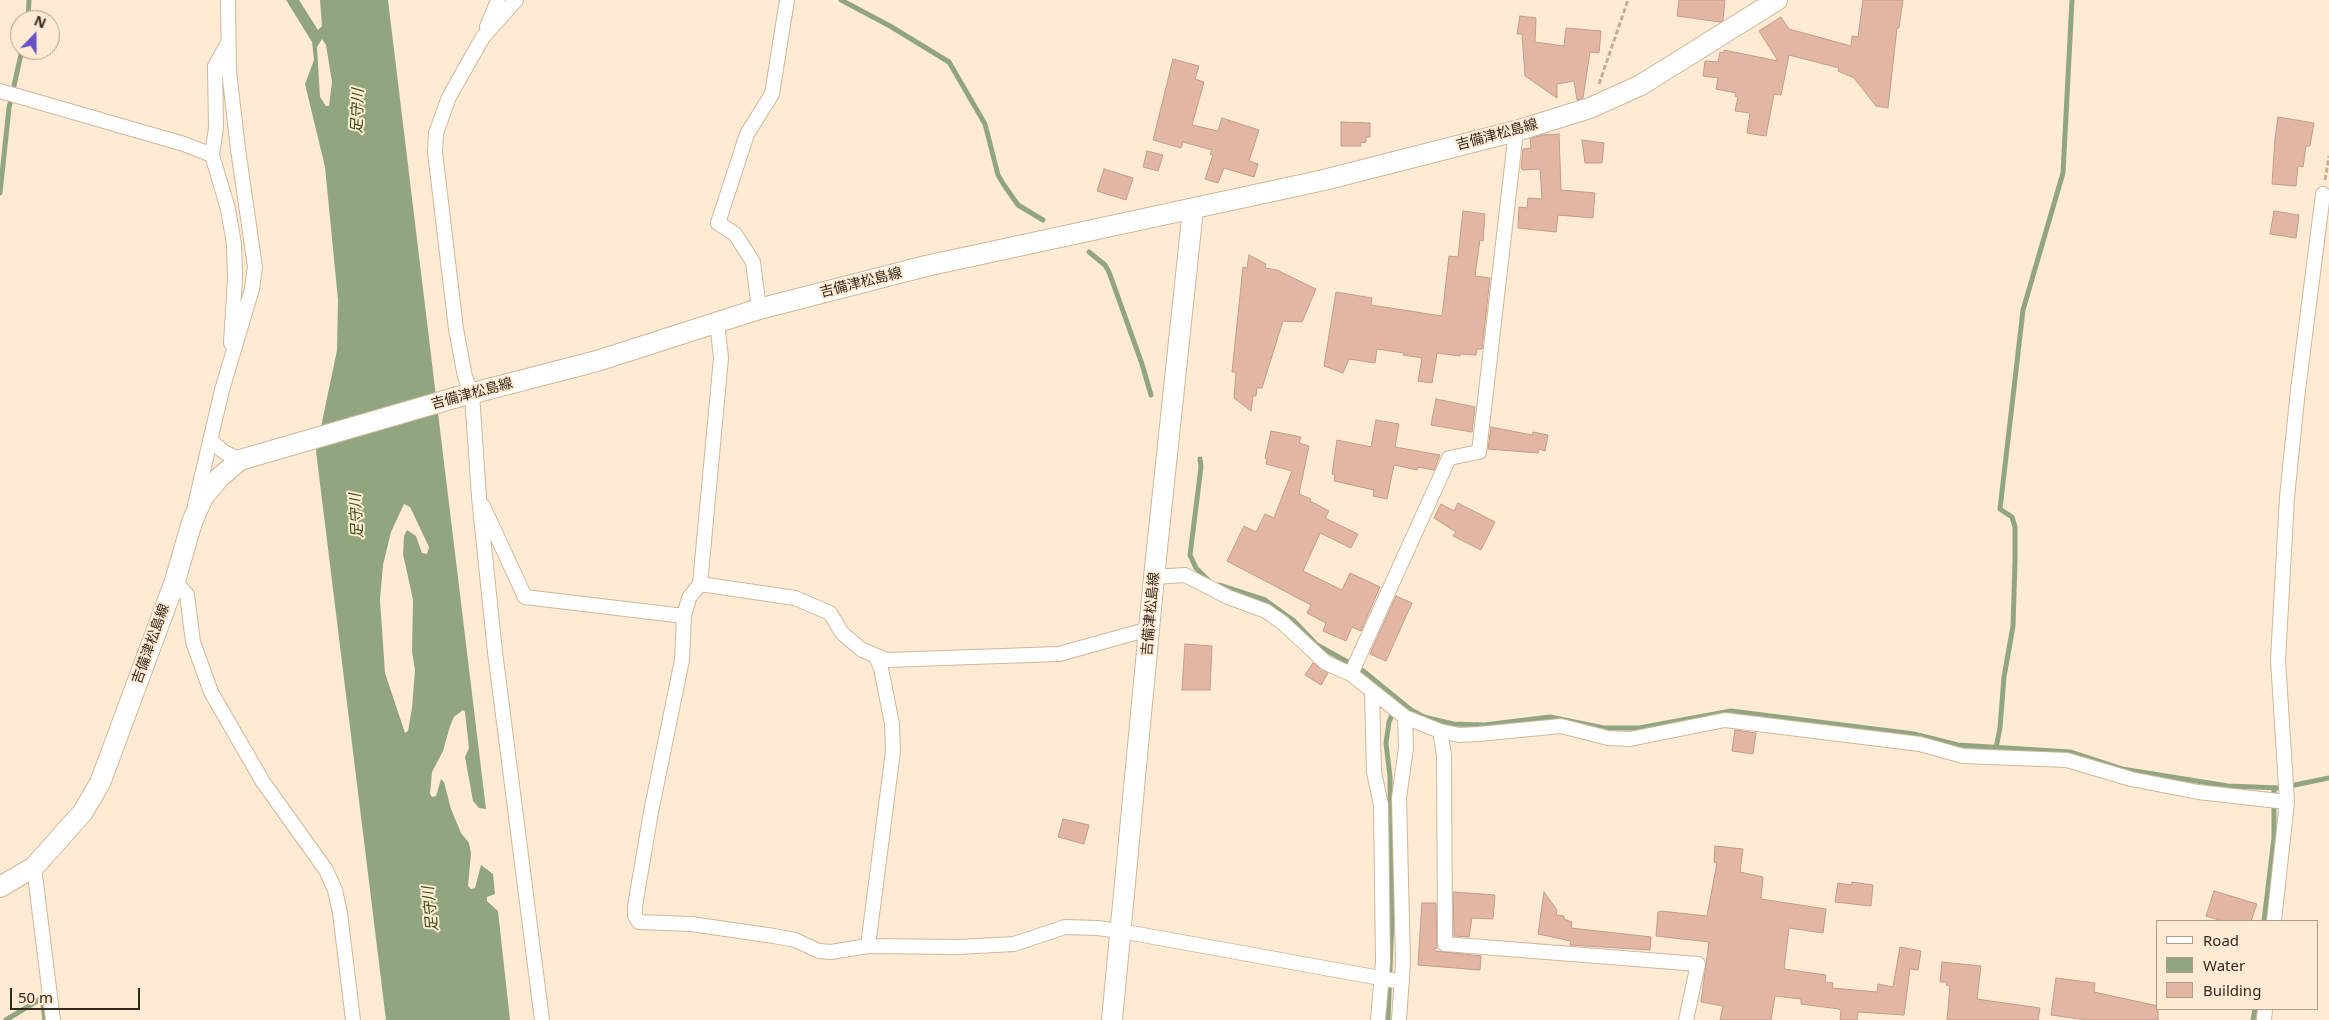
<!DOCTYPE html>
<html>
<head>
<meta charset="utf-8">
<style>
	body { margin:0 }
	#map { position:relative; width:2329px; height:1020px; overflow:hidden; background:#ffebd3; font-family:"Noto Sans",sans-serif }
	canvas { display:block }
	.legend { position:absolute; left:2156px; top:920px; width:162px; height:90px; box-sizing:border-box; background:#ffebd3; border:1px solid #ad9d8a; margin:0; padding:6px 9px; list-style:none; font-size:15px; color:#32281d }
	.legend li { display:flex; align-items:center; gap:10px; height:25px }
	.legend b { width:25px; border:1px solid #ad9d8a }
	.north { position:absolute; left:10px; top:10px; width:50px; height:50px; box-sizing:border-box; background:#ffebd3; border:1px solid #ad9d8a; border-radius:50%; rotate:22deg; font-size:14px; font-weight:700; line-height:20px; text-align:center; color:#32281d }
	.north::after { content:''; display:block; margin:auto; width:18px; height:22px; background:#6751cb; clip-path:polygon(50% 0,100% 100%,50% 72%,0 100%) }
	.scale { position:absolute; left:10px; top:988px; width:130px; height:22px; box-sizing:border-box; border:2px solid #32281d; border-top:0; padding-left:6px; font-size:15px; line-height:18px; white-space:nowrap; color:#32281d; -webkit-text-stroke:4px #ffebd3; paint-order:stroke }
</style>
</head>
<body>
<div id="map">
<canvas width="2329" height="1020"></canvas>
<ul class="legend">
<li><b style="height:6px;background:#fff"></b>Road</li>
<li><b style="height:14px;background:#91a680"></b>Water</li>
<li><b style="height:14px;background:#e3b6a4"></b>Building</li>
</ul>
<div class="north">N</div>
<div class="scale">50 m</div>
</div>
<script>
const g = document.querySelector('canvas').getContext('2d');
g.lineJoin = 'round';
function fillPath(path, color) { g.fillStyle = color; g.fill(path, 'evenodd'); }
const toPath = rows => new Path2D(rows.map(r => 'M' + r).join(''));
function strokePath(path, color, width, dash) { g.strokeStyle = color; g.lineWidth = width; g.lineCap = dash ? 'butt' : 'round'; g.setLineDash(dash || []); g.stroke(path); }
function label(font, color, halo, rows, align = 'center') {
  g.font = font + ' "Noto Sans","Noto Sans JP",sans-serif'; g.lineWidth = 4; g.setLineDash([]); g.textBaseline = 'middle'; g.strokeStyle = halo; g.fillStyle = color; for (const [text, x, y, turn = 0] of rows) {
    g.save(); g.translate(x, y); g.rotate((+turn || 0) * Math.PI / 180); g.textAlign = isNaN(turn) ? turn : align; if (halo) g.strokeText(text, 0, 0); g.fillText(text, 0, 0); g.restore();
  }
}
fillPath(toPath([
	[286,0,299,0,318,30,322,26,320,0,388,0,486,809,479,808,473,801,465,757,469,748,465,712,463,710,454,717,450,726,443,751,432,772,430,794,432,797,436,796,441,779,444,782,451,809,461,833,469,843,471,853,468,886,471,889,475,888,481,865,493,874,495,894,487,897,487,901,498,911,510,1020,386,1020,316,451,337,350,338,300,325,167,305,84,314,60,312,42],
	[322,39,326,45,332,82,329,106,326,106,320,97,317,47],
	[404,504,410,507,429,547,427,554,422,553,416,536,407,530,404,536,403,554,413,600,412,652,415,670,412,708,408,731,405,733,385,673,380,600,383,565,391,532]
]), '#91a680');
strokePath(toPath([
	[841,0,890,26,949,62,985,124,998,175,1004,185,1018,205,1043,220],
	[28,20,29,0],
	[0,193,9,108,22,50],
	[1089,252,1105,265,1109,272,1142,364,1151,395],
	[1200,459,1201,467,1190,555,1196,568,1209,581],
	[1219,585,1265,600,1294,621,1317,645,1362,670,1411,710,1424,717,1453,724,1484,725,1550,717,1604,728,1639,728,1731,711,1914,734,1958,745,2070,752,2122,769,2228,786,2280,788,2329,778],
	[1996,748,2000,728,2004,677,2013,626,2015,562,2015,527,2012,517,2000,509,2023,310,2063,173,2072,0],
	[2264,921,2274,838,2274,788],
	[6,1020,42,998,45,1020],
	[1388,1020,1392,919,1390,777,1386,743,1389,722,1394,710],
	[2253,1020,2255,1009]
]), '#91a680', 5);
const building = toPath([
	[1679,0,1725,0,1723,20,1720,22,1677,16,1679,0],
	[1863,0,1903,0,1899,28,1897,28,1888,108,1876,106,1854,78,1838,71,1839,68,1789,55,1781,95,1774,94,1766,136,1747,133,1750,113,1735,111,1738,97,1735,96,1736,93,1716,89,1718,78,1703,76,1705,61,1718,62,1720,52,1724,53,1724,50,1778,61,1759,31,1781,17,1789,29,1851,46,1852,36,1858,37,1863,0],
	[1520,16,1536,18,1535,42,1564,46,1566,28,1601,31,1599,53,1590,52,1583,98,1577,100,1574,81,1557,84,1557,98,1525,76,1522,34,1517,34,1520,16],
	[1173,59,1199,66,1195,79,1204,82,1192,125,1218,131,1222,118,1259,130,1249,161,1258,164,1254,177,1224,168,1218,183,1205,179,1213,155,1210,154,1212,150,1183,142,1181,148,1153,140,1173,59],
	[2278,117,2314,123,2310,146,2306,146,2303,167,2298,166,2296,186,2272,184,2275,138,2278,117],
	[1341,122,1370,123,1370,137,1366,137,1366,142,1360,143,1361,146,1341,146,1341,122],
	[1559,134,1561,190,1595,193,1593,218,1558,215,1556,232,1518,228,1519,207,1527,208,1528,198,1542,199,1540,169,1523,170,1521,168,1523,149,1531,148,1530,139,1542,135,1559,134],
	[1582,140,1604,143,1602,163,1585,163,1582,140],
	[1147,151,1163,155,1158,171,1143,167,1147,151],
	[1104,169,1133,178,1126,200,1097,191,1104,169],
	[1463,211,1485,214,1483,241,1480,240,1475,276,1490,278,1482,349,1477,349,1476,355,1461,354,1460,356,1437,353,1432,383,1418,381,1422,358,1403,355,1404,353,1377,349,1375,363,1349,359,1343,373,1324,366,1336,292,1372,298,1371,305,1442,316,1449,256,1458,257,1463,211],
	[2274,211,2299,215,2296,238,2270,234,2274,211],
	[1249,255,1266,264,1265,268,1277,270,1316,289,1302,322,1283,321,1262,388,1257,388,1256,396,1253,396,1251,411,1234,398,1236,372,1232,372,1243,267,1247,268,1249,255],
	[1436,399,1475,407,1472,432,1431,425,1436,399],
	[1376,420,1399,424,1395,447,1440,455,1434,470,1418,467,1417,470,1394,465,1387,499,1373,496,1374,490,1334,481,1335,475,1332,474,1337,440,1371,447,1376,420],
	[1491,427,1532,435,1533,432,1548,435,1545,451,1539,449,1538,453,1488,449,1491,427],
	[1271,431,1301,437,1299,443,1309,446,1299,494,1311,499,1310,501,1329,511,1325,518,1358,534,1351,548,1320,533,1303,571,1342,590,1350,573,1380,587,1361,631,1352,627,1346,641,1323,631,1326,623,1307,613,1311,605,1227,561,1244,526,1256,532,1265,514,1274,518,1292,471,1266,464,1267,459,1265,458,1271,431],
	[1458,503,1495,522,1481,550,1453,536,1456,532,1434,518,1441,504,1454,511,1458,503],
	[1396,596,1412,603,1386,661,1370,654,1396,596],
	[1185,644,1212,646,1210,690,1182,690,1185,644],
	[1313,663,1328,673,1321,685,1305,675,1313,663],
	[1735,730,1756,733,1753,754,1732,751,1735,730],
	[1063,819,1089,825,1084,844,1058,837,1063,819],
	[1715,846,1743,849,1740,872,1763,877,1761,899,1826,909,1823,933,1789,928,1784,969,1826,975,1825,982,1833,983,1832,988,1877,992,1878,984,1893,987,1900,947,1921,951,1918,970,1910,969,1904,1015,1858,1012,1857,1020,1840,1020,1841,1011,1839,1009,1801,1004,1801,999,1775,996,1771,1020,1720,1020,1723,1006,1701,1002,1709,942,1656,936,1658,912,1661,911,1707,916,1717,863,1714,862,1715,846],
	[1852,882,1873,885,1871,906,1835,902,1838,883,1852,885,1852,882],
	[2214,891,2257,904,2251,921,2223,921,2206,916,2214,891],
	[1453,892,1495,895,1493,919,1472,918,1469,937,1454,936,1453,892],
	[1544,892,1557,910,1556,915,1564,916,1564,919,1572,922,1571,928,1651,937,1650,950,1570,945,1571,941,1538,934,1544,892],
	[1422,903,1436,903,1437,948,1434,949,1435,951,1481,956,1480,970,1418,965,1422,903],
	[1942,962,1981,966,1977,999,2040,1008,2038,1020,1947,1020,1950,986,1946,985,1947,982,1940,982,1942,962],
	[2056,978,2095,983,2094,992,2158,1006,2158,1020,2087,1020,2051,1015,2056,978]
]);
fillPath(building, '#e3b6a4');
strokePath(building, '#c09c8d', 1);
const minor = toPath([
	[516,0,483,37,449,97,436,133,435,152,456,329,465,377,472,394,479,497,495,652,542,1020],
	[487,27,498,0],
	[0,91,184,144,212,155,228,209,234,244,235,278,231,343],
	[212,155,216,128,215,66,228,43],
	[759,309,753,262,735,234,718,223,747,134,772,94,787,0],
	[210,440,224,452,240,460],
	[195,505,222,390,252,289,255,267,238,149,229,71,228,0],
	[483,506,525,597,684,616,689,598,700,584,721,358,717,322],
	[1154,577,1185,575,1228,597,1266,611,1283,623,1326,663,1351,674,1405,717,1440,731,1459,735,1479,734,1561,726,1608,738,1630,739,1725,720,1920,744,1963,756,2067,760,2131,779,2198,792,2287,802],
	[175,581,187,595,193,642,211,692,263,782,326,870,335,890,340,913,353,1020],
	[700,584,795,598,830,613,842,633,862,650,887,660,1059,654,1149,629],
	[684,616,682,660,651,812,635,906,635,916,639,922,691,924,774,936,795,940,819,951,831,952,868,946,958,947,1014,944,1065,927,1097,928,1121,931,1402,982],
	[1351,674,1449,458,1479,452,1516,131],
	[1372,693,1374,772,1381,805,1383,962,1378,1020],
	[1440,731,1444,755,1445,944,1698,964,1686,1020],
	[34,867,53,1020],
	[2274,921,2287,802,2278,660,2287,497,2298,390,2323,194],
	[868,946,893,751,892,724,881,668,876,657],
	[1399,1020,1403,962,1399,798,1406,748,1405,717],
	[2264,1020,2265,1009]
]);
const secondary = toPath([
	[0,887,34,867,83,812,100,783,175,581,192,522,203,497,220,477,240,460,454,398,597,361,759,309,926,266,1324,180,1516,131,1590,108,1641,85,1777,0],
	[1112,1020,1154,577,1193,209]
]);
strokePath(minor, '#cfb79a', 16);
strokePath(secondary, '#cfb79a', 22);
strokePath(toPath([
	[1599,84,1628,0],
	[2325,180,2329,156]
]), '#c0af9b', 3, [5, 2.5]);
strokePath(minor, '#fff', 14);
strokePath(secondary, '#fff', 20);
label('14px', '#32281d', '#ffebd3', [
	["吉備津松島線",1497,135,-15],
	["吉備津松島線",861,283,-14],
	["吉備津松島線",472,394,-15],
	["吉備津松島線",1151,614,-85],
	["吉備津松島線",151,644,-70]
]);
label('italic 15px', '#314b12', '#ffebd3', [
	["足守川",358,111,-88],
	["足守川",357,516,-93],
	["足守川",431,909,-96]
]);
</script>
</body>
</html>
